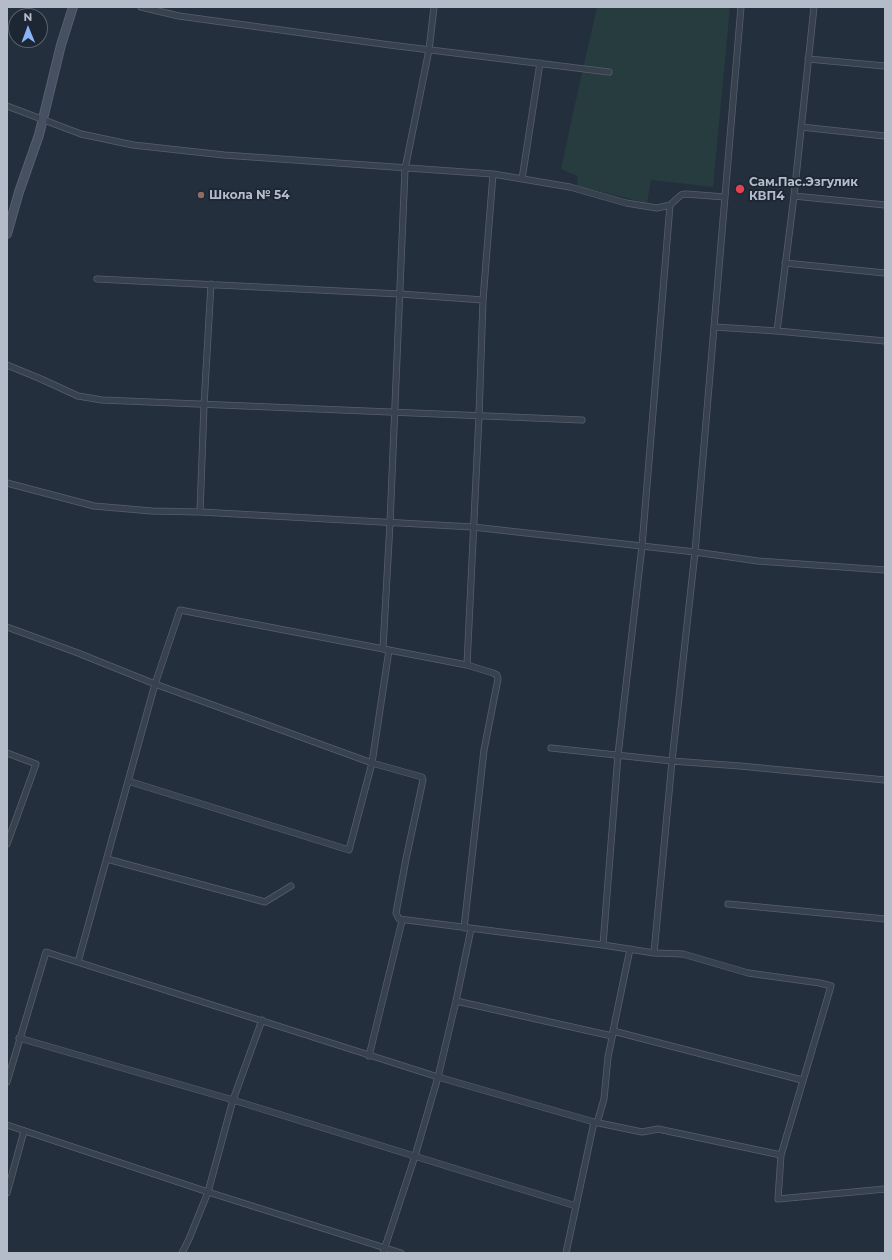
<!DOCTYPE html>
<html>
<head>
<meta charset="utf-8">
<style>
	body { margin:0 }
	#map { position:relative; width:892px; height:1260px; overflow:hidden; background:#242f3e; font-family:Montserrat,sans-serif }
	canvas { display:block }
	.frame { position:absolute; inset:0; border:8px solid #b4bcc9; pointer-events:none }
	.north { position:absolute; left:8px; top:8px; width:40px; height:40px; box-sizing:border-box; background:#1d2633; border:1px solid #59626f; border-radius:50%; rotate:359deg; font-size:11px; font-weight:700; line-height:16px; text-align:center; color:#b4bcc9 }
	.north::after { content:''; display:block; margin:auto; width:14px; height:18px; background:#8ab4f8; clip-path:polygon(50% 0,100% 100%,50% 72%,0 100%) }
</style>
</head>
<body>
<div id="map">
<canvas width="892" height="1260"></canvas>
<div class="frame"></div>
<div class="north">N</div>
</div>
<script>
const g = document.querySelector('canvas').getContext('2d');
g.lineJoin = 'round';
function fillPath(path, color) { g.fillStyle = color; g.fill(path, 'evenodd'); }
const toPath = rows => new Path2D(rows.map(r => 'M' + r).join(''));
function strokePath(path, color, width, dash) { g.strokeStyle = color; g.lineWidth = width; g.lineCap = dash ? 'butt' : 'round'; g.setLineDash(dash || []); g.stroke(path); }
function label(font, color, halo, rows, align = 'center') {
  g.font = font + ' Montserrat,sans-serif'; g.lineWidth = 3.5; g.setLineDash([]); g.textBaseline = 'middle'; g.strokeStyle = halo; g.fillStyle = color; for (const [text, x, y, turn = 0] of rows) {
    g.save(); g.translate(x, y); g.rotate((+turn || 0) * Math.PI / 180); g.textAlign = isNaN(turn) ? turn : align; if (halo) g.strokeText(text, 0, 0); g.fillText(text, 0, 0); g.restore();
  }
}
fillPath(toPath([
	[597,7,730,7,713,187,651,180,647,203,578,186,577,176,561,169,573,113]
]), '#263c3f');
const street = toPath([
	[141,7,179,16,390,45,609,72],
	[808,59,885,66],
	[7,106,81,134,133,145,224,155,493,174,570,187,626,203,657,208,670,205,681,195,686,194,725,197],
	[801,127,885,136],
	[522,179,540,63],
	[794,196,885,205],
	[785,263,885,273],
	[97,279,400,294,483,300],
	[715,327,777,331,885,341],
	[777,331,794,196,814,7],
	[7,365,41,379,78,396,102,400,582,420],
	[7,483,94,506,152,511,200,512,473,527,695,552,758,561,885,570],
	[200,512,204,405,211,284],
	[7,627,78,653,155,684,372,763,422,777,423,780,406,859,396,913,399,919,603,945,654,953,683,954,748,973,820,983,831,986,781,1155,778,1199,885,1189],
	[383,648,390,523,405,169,429,50,434,7],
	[467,665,479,416,483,300,493,174],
	[551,748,672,761,740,766,885,780],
	[7,753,36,764,7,844],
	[128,781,349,850,372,763,389,650],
	[107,859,265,902,291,886],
	[728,904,885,919],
	[603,945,618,755,642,546,670,205],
	[630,949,613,1031,802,1080],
	[654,953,672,761,695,552,741,7],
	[78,962,155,684,180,610,467,665,493,673,497,675,498,679,484,750,464,928],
	[456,1001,612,1036],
	[19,1038,233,1100,576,1206],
	[369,1056,402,921],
	[7,1082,46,952,438,1077,594,1122,642,1132,658,1129,781,1155],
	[597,1123,604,1099,608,1057,613,1033],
	[7,1125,208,1192,401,1253],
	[7,1193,24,1131],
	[182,1253,189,1239,208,1192,233,1100,262,1020],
	[383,1253,415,1156,438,1077,456,1001,471,929],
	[566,1253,594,1122]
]);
const secondary = toPath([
	[7,234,19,192,39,135,61,45,73,7]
]);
strokePath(street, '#565f6c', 7);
strokePath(secondary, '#565f6c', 10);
strokePath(street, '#38414e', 5.5);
strokePath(secondary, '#465061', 8);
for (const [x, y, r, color] of [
	[740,189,5,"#e0444e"],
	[201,195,4,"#8d6e63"]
]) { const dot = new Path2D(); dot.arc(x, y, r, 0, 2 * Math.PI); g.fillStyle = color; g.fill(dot); strokePath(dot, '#1d2633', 1.5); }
label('bold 12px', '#b4bcc9', '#1d2633', [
	["Сам.Пас.Эзгулик",749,182],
	["КВП4",749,196],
	["Школа № 54",209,195]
], 'left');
</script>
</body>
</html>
